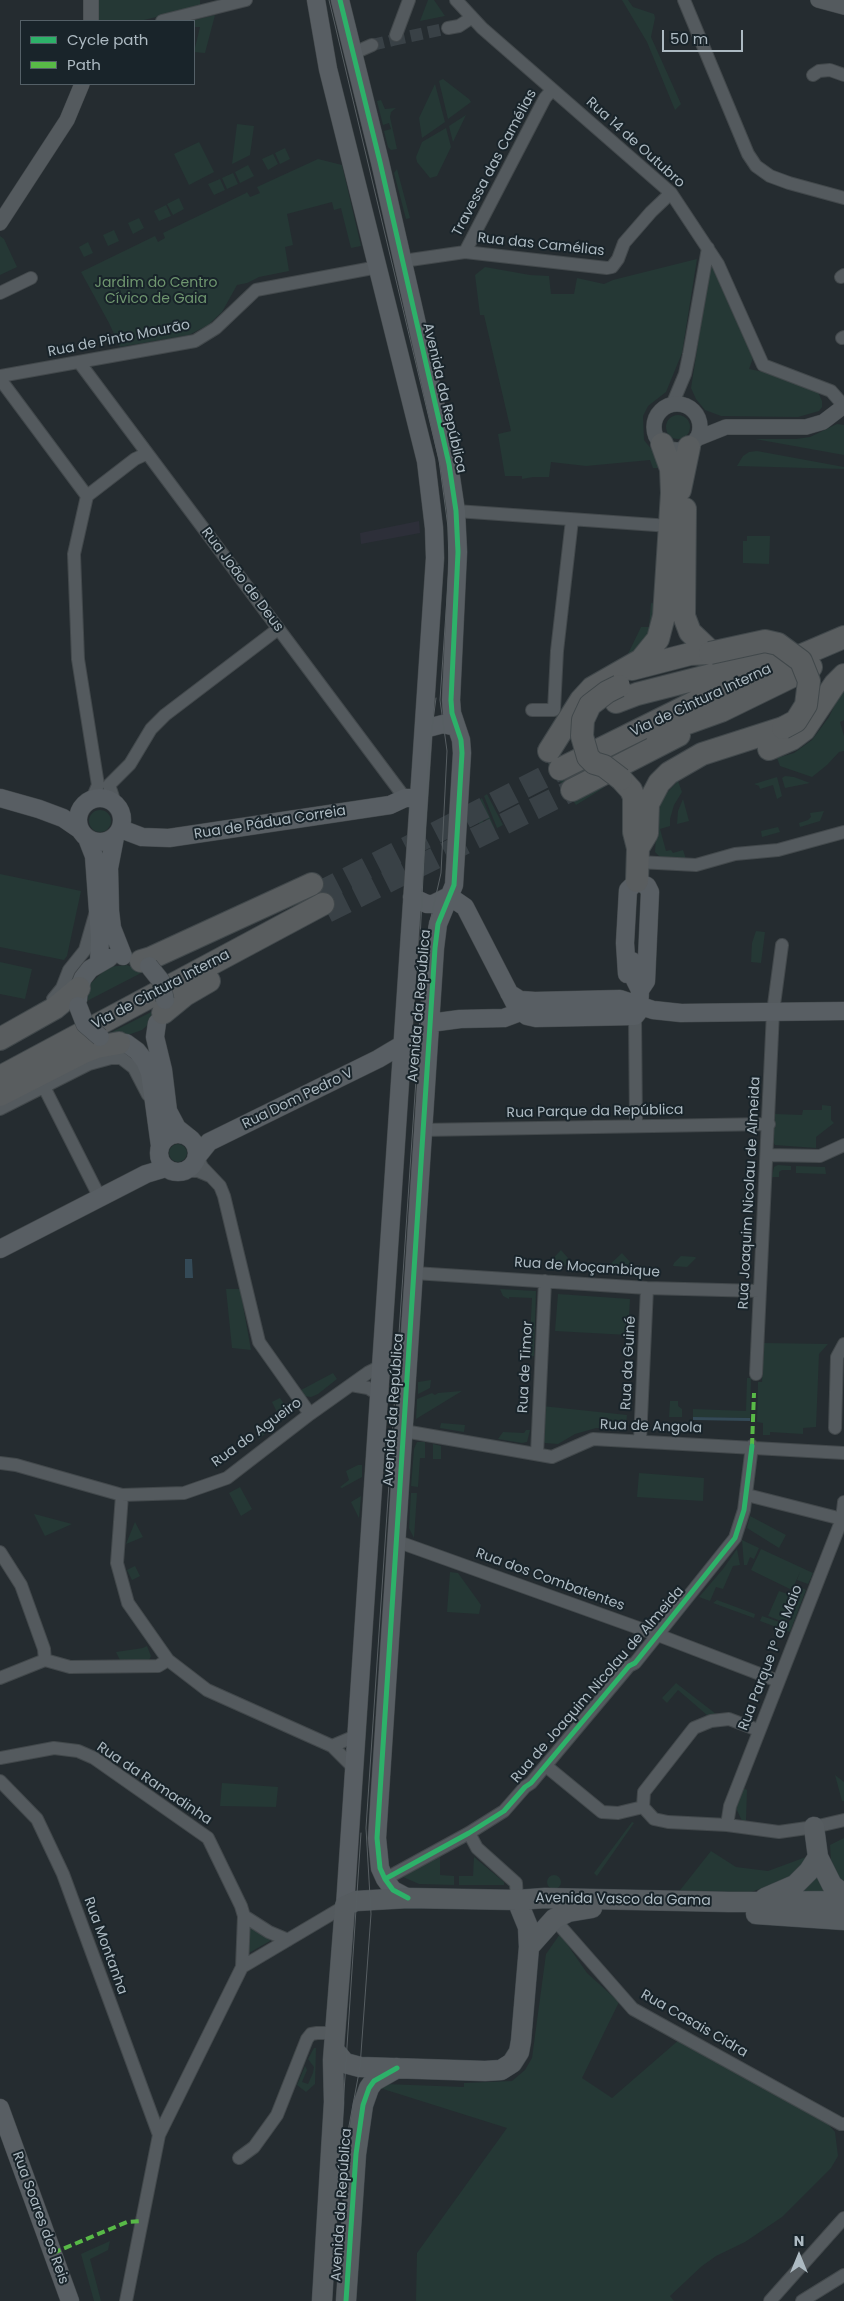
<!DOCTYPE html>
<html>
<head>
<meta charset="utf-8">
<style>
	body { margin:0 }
	#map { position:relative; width:844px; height:2301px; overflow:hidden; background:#252c30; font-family:Poppins,sans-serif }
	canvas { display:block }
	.legend { position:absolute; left:20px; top:20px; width:175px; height:65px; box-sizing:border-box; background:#19242a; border:1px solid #546067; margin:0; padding:6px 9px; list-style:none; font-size:15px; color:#adbac2 }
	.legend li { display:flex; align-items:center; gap:10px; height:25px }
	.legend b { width:25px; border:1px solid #546067 }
	.north { position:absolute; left:774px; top:2231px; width:50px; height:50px; -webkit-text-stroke:4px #19242a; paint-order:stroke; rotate:0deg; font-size:14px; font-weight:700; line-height:20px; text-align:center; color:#adbac2 }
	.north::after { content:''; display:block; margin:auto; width:18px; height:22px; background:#adbac2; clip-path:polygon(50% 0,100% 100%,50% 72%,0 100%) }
	.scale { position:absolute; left:662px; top:30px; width:81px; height:22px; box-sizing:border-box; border:2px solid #adbac2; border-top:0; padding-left:6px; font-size:15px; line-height:18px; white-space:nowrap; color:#adbac2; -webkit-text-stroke:4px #19242a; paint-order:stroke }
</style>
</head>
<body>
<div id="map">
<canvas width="844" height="2301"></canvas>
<ul class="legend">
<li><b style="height:6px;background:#2db169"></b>Cycle path</li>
<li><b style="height:6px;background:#58b947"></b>Path</li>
</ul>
<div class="north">N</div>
<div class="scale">50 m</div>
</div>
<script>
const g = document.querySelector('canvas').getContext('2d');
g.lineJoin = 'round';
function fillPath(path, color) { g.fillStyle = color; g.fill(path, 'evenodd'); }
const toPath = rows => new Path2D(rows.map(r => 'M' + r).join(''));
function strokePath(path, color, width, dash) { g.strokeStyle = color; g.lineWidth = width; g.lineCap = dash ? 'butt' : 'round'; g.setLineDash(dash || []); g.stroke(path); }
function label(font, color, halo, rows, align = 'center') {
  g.font = font + ' Poppins,sans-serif'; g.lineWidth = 4; g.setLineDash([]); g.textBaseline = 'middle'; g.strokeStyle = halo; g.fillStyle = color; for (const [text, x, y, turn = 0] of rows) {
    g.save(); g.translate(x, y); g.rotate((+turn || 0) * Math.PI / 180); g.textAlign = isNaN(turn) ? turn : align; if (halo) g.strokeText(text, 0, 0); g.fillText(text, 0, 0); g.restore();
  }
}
fillPath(toPath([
	[419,521,420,533,361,544,360,533]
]), '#2d2f39');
fillPath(toPath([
	[98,0,200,0,200,6,140,21,98,21],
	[428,0,434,0,445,16,420,21],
	[622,0,628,0,633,7,654,14,655,18,651,37,681,104,675,110,647,42],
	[215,15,205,53,194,52,200,27,194,27,194,21,191,21],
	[443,79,469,99,471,102,448,119,439,81],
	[435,84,445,122,422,138,419,118],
	[381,100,385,109,396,108,391,112,390,117,397,149,391,150,388,147,384,131,391,129,389,123,383,125,377,101],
	[466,115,453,142,449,126],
	[237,124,254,126,250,155,232,164],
	[446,128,451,147,437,176,430,178,417,162,416,157,422,142],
	[199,142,214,172,189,185,174,154],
	[285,148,290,159,280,164,275,153],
	[273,154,278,164,268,170,262,159],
	[318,159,342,165,361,246,351,248,341,208,334,210,332,202,287,214,293,245,285,247,289,271,259,277,247,283,237,285,222,312,208,325,189,335,120,347,109,323,81,272,155,236,158,242,165,238,163,233,246,193,247,192,250,197,260,193,257,187],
	[248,165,254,176,240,183,235,172],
	[397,169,410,218,406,219,394,173],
	[233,173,238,184,227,189,222,178],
	[220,179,225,190,214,195,208,184],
	[179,198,184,209,173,215,167,204],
	[166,205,171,216,159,221,154,211],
	[139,218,144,228,133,234,128,223],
	[114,230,119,241,108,246,103,235],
	[0,236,4,239,17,267,0,275],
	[88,242,93,253,84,257,79,247],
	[697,259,682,353,666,392,648,406,643,416,644,440,652,450,661,468,653,468,650,460,586,466,551,462,549,477,533,477,522,479,522,476,505,476,498,434,511,431,484,315,480,315,475,275,485,267,530,275,549,276,551,294,574,294,577,278,604,284,613,280],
	[713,267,753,358,749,369,774,374,817,390,822,401,822,407,819,411,798,417,721,416,705,410,696,399,691,388,710,268],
	'666 427a12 12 0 1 1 24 0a12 12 0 1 1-24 0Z',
	[837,424,844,425,844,455,755,439,716,439,796,439,810,437],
	[757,451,844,467,844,469,737,466,743,456,749,452],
	[747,536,770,536,769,564,743,563,743,541,747,541],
	[651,603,659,604,650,641,627,656,641,627,649,627],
	[844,689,844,720,840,722,844,736,844,751,839,752,827,765,812,777,780,766,777,758,794,753,812,740,829,717,839,696],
	[555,760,575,799,605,787,576,805,548,764],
	[785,776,794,777,810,783,785,788,782,778],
	[777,777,782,796,777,799,773,785,760,789,759,786,754,784],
	[678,781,682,792,674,805,670,819,670,826,660,829,666,851,671,850,673,853,683,850,686,859,661,858,655,852,657,814,663,797],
	[487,794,503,825,497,828,484,796],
	[482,798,495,829,491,830,476,802],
	[683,799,689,821,677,824,678,811],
	[474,804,488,831,484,833,473,812],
	'89 821a11 11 0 1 1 22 0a11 11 0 1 1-22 0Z',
	[824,811,820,821,800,827,799,823,808,820,811,817,810,813],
	[778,827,780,832,762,837,761,831],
	[0,874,81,891,67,956,64,960,0,947],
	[756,931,765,932,761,963,751,962,752,943],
	[0,962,32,969,25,999,0,994],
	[127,965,143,972,87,1001,90,984,108,967],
	[157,1009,151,1022,142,1030,125,1036,110,1033],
	[822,1105,831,1106,831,1120,834,1123,816,1137,816,1148,775,1145,773,1142,774,1114,802,1115,803,1110,822,1110],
	'169 1153a9 9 0 1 1 18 0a9 9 0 1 1-18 0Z',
	[778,1165,791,1166,791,1170,782,1170,779,1172,779,1177,772,1177,774,1167],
	[796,1166,825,1167,826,1174,796,1173],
	[561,1250,575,1266,547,1265],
	[622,1253,630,1262,628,1270,606,1268],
	[681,1256,695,1257,696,1258,687,1267,673,1266,674,1263],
	[226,1289,240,1289,251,1350,232,1348],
	[500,1289,536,1291,534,1356,529,1357,532,1298,509,1297,509,1299,503,1296],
	[558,1294,630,1299,628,1335,555,1331],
	[764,1343,828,1344,819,1354,816,1427,803,1428,803,1434,770,1432,770,1435,763,1435,763,1423,757,1422,758,1382,762,1382],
	[333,1373,337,1379,318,1394,311,1397,304,1396,301,1390],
	[747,1378,751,1378,750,1418,693,1417,693,1409,746,1411],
	[431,1380,430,1388,418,1394,418,1382],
	[462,1391,416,1419,417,1399,432,1393,435,1395,438,1393],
	[280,1398,284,1404,286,1416,259,1439,255,1430,279,1416,272,1402],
	[670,1401,678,1401,678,1406,682,1409,682,1417,669,1417],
	[542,1406,627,1415,626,1425,623,1428,596,1428,575,1434,558,1444,545,1443,541,1440],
	[441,1423,465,1425,464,1432,440,1428],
	[526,1430,530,1430,527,1442,522,1443,498,1439,503,1432,524,1433],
	[417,1442,425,1442,425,1458,420,1458,418,1487,411,1486,414,1449],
	[433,1444,441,1446,441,1459,433,1459],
	[358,1465,362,1465,362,1477,342,1488,340,1487,349,1480,346,1471],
	[639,1473,704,1478,703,1501,637,1497],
	[240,1487,252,1509,241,1516,229,1493],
	[411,1493,417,1493,414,1538,409,1528],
	[361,1496,359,1518,351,1502],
	[34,1514,42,1516,72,1524,45,1536],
	[750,1516,786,1535,779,1548,747,1528],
	[135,1522,143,1537,126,1544],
	[742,1540,759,1548,754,1559,750,1557,747,1565,744,1565],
	[737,1549,740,1565,733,1566,723,1589,716,1587,710,1601,699,1597,723,1569],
	[761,1549,813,1573,808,1584,797,1580,800,1572,792,1590,751,1570],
	[135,1566,140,1576,132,1580,127,1570],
	[450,1572,458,1573,481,1605,479,1614,447,1612],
	[796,1585,806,1590,790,1632,760,1621,762,1616,788,1625,800,1594,793,1590],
	[779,1591,796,1597,786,1623,768,1616],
	[717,1600,755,1614,754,1618,713,1603],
	[147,1646,151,1656,149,1660,120,1660,116,1652,143,1648],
	[676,1683,716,1714,707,1715,678,1690,667,1703,662,1698],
	[835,1775,844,1782,844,1801,842,1801],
	[222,1783,278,1787,276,1807,220,1806],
	[743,1788,747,1790,746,1820,743,1823,736,1808],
	[632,1822,634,1823,597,1876,594,1873],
	[844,1838,844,1888,839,1882,831,1860,830,1845],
	[711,1851,736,1867,768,1871,806,1857,798,1872,789,1878,746,1894,677,1894],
	[440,1855,440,1875,454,1876,454,1885,419,1884,403,1877],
	[474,1857,504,1882,504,1885,459,1885,459,1876,473,1876],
	[818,1871,826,1892,792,1894],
	'547 1882a7 7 0 1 1 14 0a7 7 0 1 1-14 0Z',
	[249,1925,269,1937,270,1941,247,1954],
	[560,1934,587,1973,619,2002,582,2078,612,2098,680,2039,828,2124,835,2132,838,2156,831,2168,782,2217,745,2242,716,2256,702,2266,670,2296,674,2301,416,2301,417,2253,507,2128,380,2088,385,2084,464,2087,464,2083,512,2081,525,2070,532,2058,546,1954],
	[314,2048,316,2048,315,2084,306,2092,297,2085,305,2066,307,2070,302,2082,308,2084,313,2073,314,2067,308,2059],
	[110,2241,108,2250,90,2259,101,2301,94,2301,81,2254]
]), '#253835');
fillPath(toPath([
	[185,1259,192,1259,193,1278,185,1278],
	[693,1417,750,1418,750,1421,693,1420]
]), '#344a57');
strokePath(toPath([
	[393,40,448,28],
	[372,45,393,40,396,35]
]), '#394146', 12, [12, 6]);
strokePath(toPath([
	[318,893,560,769],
	[327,912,572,790]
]), '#394146', 22, [22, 11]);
const minor = toPath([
	[456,0,482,28,671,193,718,264,763,365,831,391,844,406],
	[684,0,748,154,756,166,770,176,789,183,844,198],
	[162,21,246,0],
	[448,28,459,26,471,18],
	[396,35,409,0],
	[354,53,372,45],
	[813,75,819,71,830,70,844,75],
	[465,252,545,98,552,90],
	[403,261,465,252,607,268,612,267,618,259,624,243,651,212,671,193],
	[841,277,844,275],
	[0,293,31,278],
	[842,338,844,337],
	[79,362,405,798],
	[0,376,195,341,216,328,256,290,378,267],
	[0,379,87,496],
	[672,405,685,374,689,355,708,248],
	[456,511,670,526],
	[532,710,554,710,557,651,572,520],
	[92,799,98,785,78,659,74,554,87,496,135,459,146,454],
	[115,803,109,785,130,764,151,729,165,715,278,629],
	[638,862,696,865,735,854,778,850,844,832],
	[53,999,62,988,69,970,85,950,95,915],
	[635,1016,636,1126],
	[44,1087,100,1198],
	[0,1109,89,1064,111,1058,121,1058,134,1068,148,1095],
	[422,1130,769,1124],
	[767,1155,820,1156,844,1145],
	[197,1157,202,1167,220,1186,224,1196,259,1342,310,1414],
	[185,1171,198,1171,210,1176],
	[414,1273,647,1288,759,1291],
	[756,1374,773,1012,782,945],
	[351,1385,368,1388,381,1396],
	[835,1428,837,1357,844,1344],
	[404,1431,552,1457,593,1439,844,1453],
	[640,1440,647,1288],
	[537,1454,545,1281],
	[0,1463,16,1465,122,1495,184,1493,227,1478,310,1414,369,1372,383,1365],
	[122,1495,117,1563,128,1603,168,1660,207,1690,332,1746,356,1770],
	[747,1495,842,1519],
	[396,1541,658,1635,778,1681],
	[0,1552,21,1585,44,1649,45,1660,0,1678],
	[45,1660,70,1667,158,1666,168,1660],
	[758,1730,729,1719,711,1721,694,1728,644,1792,643,1807,654,1819,668,1822,727,1825,779,1832,814,1827,844,1820],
	[332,1746,358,1735],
	[0,1758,54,1748,78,1751,94,1758,208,1838,241,1906,244,1916,242,1967],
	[546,1766,602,1812,618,1813,643,1807],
	[0,1781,37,1819,63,1874,159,2135],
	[727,1825,730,1806,842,1519,844,1502],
	[469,1833,477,1848,516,1883,517,1900],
	[385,1879,469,1833,504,1811,525,1787,531,1783,629,1666,635,1663,735,1538,744,1510,752,1446],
	[244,1916,269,1932,288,1940],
	[554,1919,633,2009,841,2124,844,2124],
	[239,2158,254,2147,277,2115,307,2039,311,2034,317,2033,336,2033],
	[126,2301,159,2135,242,1967,345,1906],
	[770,2301,844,2218],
	[802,2301,844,2275]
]);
const tertiary = toPath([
	[91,0,91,21],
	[818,0,844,7],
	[0,223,67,120,82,84],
	'654 427a23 23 0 1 1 46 0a23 23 0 1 1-46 0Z',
	[696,439,726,427,806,427,823,422,844,406]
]);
const secondary = toPath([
	[316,0,328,69,426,461,434,528,435,558,345,1906],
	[340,0,380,162,449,464,456,511,458,552,451,700,452,713,461,740,462,753,454,885,438,924,435,948,377,1838,380,1868,385,1879,393,1890,408,1898],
	[424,729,443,724,456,727],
	'78 820a22 22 0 1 1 44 0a22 22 0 1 1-44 0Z',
	[0,798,39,809,63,818,79,829],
	[121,829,142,837,169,838,390,805,405,798,418,798],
	[115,837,109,868,110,911,112,928,123,956],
	[87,838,94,856,100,938,99,962],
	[637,881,647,886,650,892,646,981,640,990],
	[449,896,465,907,516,1006,527,1016,536,1018,635,1016,639,1011,640,990,635,980,632,961],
	[412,897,427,904,433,904,449,896],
	[627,974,625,943,628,890,637,881],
	[509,993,520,1000,535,1001,620,999,653,1010,681,1013,844,1011],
	[78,1000,79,988,83,978,90,969,109,958],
	[157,1023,155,1037,163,1070,168,1111,177,1128,187,1136],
	[430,1023,460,1019,504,1018,520,1012,530,1012],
	[126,1043,137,1051,145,1061,150,1073,160,1146],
	'159 1153a19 19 0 1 1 38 0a19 19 0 1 1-38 0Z',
	[197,1157,209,1142,378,1059,410,1040],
	[0,1249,146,1174,166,1168],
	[0,2108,70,2301]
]);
const primary = toPath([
	[814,1827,818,1857,832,1885,844,1894],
	[765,1898,795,1885,809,1871,818,1857],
	[756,1914,844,1920],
	[529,1947,554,1919,568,1912,592,1908],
	[335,2051,345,2063,360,2067,485,2071,501,2070,512,2063,519,2052,521,2041,529,1947,528,1927,517,1900],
	[322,2301,334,2102,333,2060,345,1906,356,1901,408,1898,517,1900,545,1898,729,1902,844,1901],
	[346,2301,356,2154,363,2105,369,2088,374,2081,397,2068]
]);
const motorway = toPath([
	[680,490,689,447],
	[685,509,684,616,690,632,709,650,722,657,744,660,778,654],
	[632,669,690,654,710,653],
	[616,702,637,694,747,666],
	[657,734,721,711,811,667],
	[769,749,792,739,804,730,835,684,844,675],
	[549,751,581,700,592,688,641,660,658,639,664,616,672,493,671,469,662,444],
	[560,769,713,693,844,637],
	[621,779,631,790,634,797,634,832,638,848,637,881],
	[572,790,679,735],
	[638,848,647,833,648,804,659,783,669,773,702,754,783,728],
	[141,961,151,958,312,884],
	[163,1013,185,995,209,981],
	[0,1039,55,1008,79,988],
	[0,1077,323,904],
	[0,1095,84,1052,97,1047,119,1043]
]);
strokePath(minor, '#42484b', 14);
strokePath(tertiary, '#42484b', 16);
strokePath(secondary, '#42484b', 19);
strokePath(primary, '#42494d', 21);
strokePath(motorway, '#41484b', 24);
strokePath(minor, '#545a5e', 12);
strokePath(tertiary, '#545a5e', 15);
strokePath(secondary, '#585e63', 18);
strokePath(primary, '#565c60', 20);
strokePath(motorway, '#595d5f', 22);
strokePath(toPath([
	[329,0,439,460,448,527,449,568,440,700,447,751,441,873,425,944,366,1828,371,1914,360,2067,346,2142,339,2301],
	[420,940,429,751,436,698],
	[341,2138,361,1833]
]), '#575e62', 1);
const secondaryBridge = toPath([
	[149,966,161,981,165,1000],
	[78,1006,85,1024,100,1037]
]);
const motorwayBridge = toPath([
	[710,653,765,641,778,644,801,661,809,681,806,705,796,721,783,728],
	[619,686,607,692,590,705,583,720,582,736,588,757,594,763,604,766,621,779]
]);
strokePath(secondaryBridge, '#42484b', 19, []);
strokePath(motorwayBridge, '#41484b', 24, []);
strokePath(secondaryBridge, '#585e63', 18);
strokePath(motorwayBridge, '#595d5f', 22);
strokePath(toPath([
	[752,1446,754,1393],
	[53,2253,127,2222,141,2221]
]), '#58b947', 4, [8, 4]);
strokePath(toPath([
	[340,0,380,162,449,464,456,511,458,552,451,700,452,713,461,740,462,753,454,885,438,924,435,948,377,1838,380,1868,385,1879,393,1890,408,1898],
	[385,1879,469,1833,504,1811,525,1787,531,1783,629,1666,635,1663,735,1538,744,1510,752,1446],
	[346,2301,356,2154,363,2105,369,2088,374,2081,397,2068]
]), '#2db169', 5);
label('14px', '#adbac2', '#19242a', [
	["Rua 14 de Outubro",635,143,42],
	["Travessa das Camélias",495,163,-62],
	["Rua das Camélias",541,245,6],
	["Rua de Pinto Mourão",119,339,-11],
	["Avenida da República",444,398,77],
	["Rua João de Deus",242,580,53],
	["Via de Cintura Interna",701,701,-25],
	["Rua de Pádua Correia",270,823,-9],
	["Via de Cintura Interna",161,990,-28],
	["Avenida da República",420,1006,-85],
	["Rua Dom Pedro V",298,1099,-26],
	["Rua Parque da República",595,1112,-1],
	["Rua Joaquim Nicolau de Almeida",750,1193,-87],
	["Rua de Moçambique",587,1268,4],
	["Rua da Guiné",629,1363,-87],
	["Rua de Timor",526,1367,-87],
	["Avenida da República",394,1410,-86],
	["Rua de Angola",651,1427,2],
	["Rua do Agueiro",257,1433,-36],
	["Rua dos Combatentes",550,1580,20],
	["Rua Parque 1º de Maio",771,1658,-69],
	["Rua de Joaquim Nicolau de Almeida",598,1685,-49],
	["Rua da Ramadinha",154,1784,34],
	["Avenida Vasco da Gama",623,1900,1],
	["Rua Montanha",105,1946,70],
	["Rua Casais Cidra",694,2024,30],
	["Avenida da República",342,2205,-86],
	["Rua Soares dos Reis",40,2218,70]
]);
label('14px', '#6f966f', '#19242a', [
	["Jardim do Centro",156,283],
	["Cívico de Gaia",156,299]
]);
</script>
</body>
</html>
